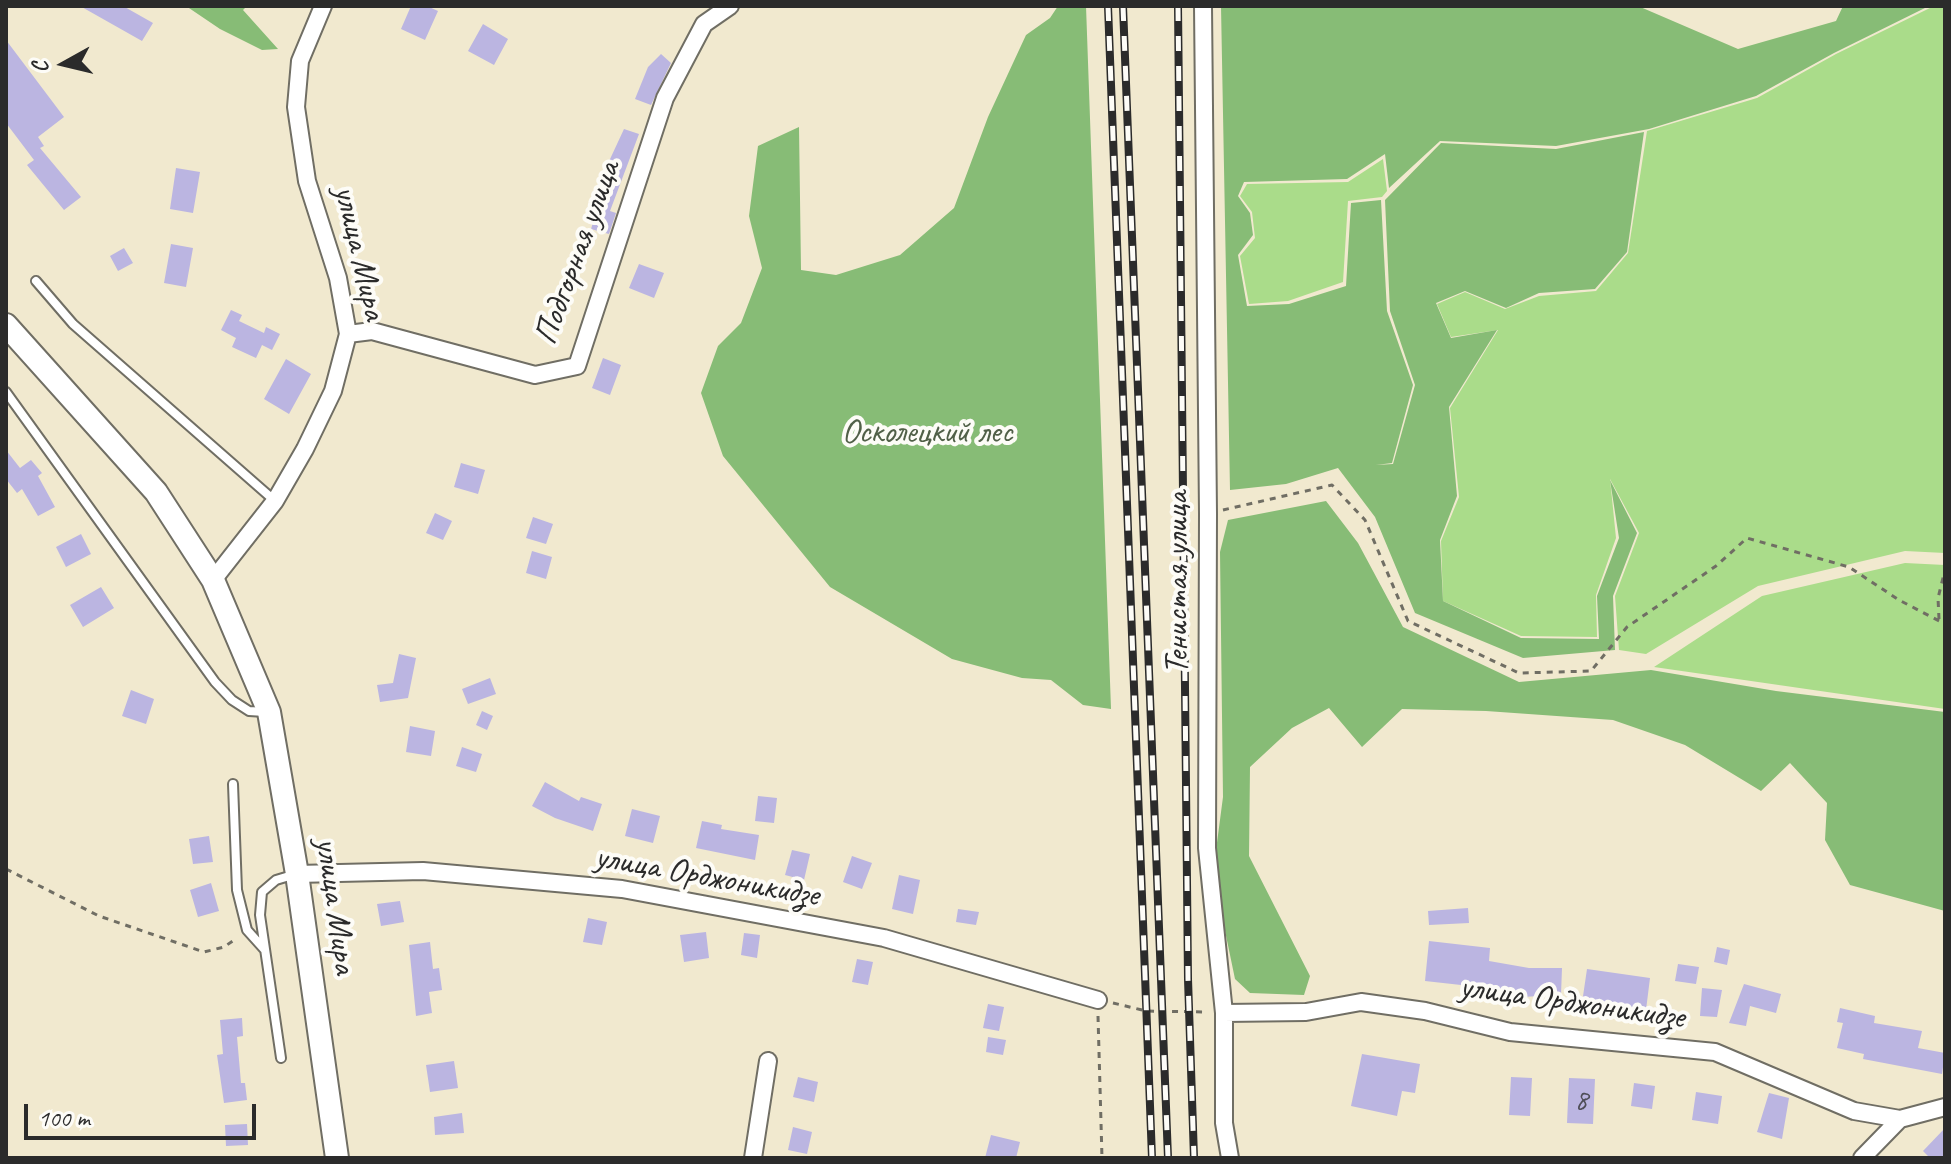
<!DOCTYPE html>
<html>
<head>
<meta charset="utf-8">
<style>
	body { margin:0 }
	#map { position:relative; width:1951px; height:1164px; overflow:hidden; background:#f1e9cf; font-family:Caveat,sans-serif }
	canvas { display:block }
	.frame { position:absolute; inset:0; border:8px solid #2b2b2b; pointer-events:none }
	.north { position:absolute; left:24px; top:24px; width:80px; height:80px; -webkit-text-stroke:6px #fdfcf7; paint-order:stroke; rotate:262deg; font-size:22px; font-weight:700; line-height:32px; text-align:center; color:#2b2b2b }
	.north::after { content:''; display:block; margin:auto; width:28px; height:36px; background:#2b2b2b; clip-path:polygon(50% 0,100% 100%,50% 72%,0 100%) }
	.scale { position:absolute; left:24px; top:1104px; width:232px; height:36px; box-sizing:border-box; border:4px solid #2b2b2b; border-top:0; padding-left:10px; font-size:24px; line-height:28px; white-space:nowrap; color:#2b2b2b; -webkit-text-stroke:6px #fdfcf7; paint-order:stroke }
</style>
</head>
<body>
<div id="map">
<canvas width="1951" height="1164"></canvas>
<div class="frame"></div>
<div class="north">С</div>
<div class="scale">100 m</div>
</div>
<script>
const g = document.querySelector('canvas').getContext('2d');
g.lineJoin = 'round';
function fillPath(path, color) { g.fillStyle = color; g.fill(path, 'evenodd'); }
const toPath = rows => new Path2D(rows.map(r => 'M' + r).join(''));
function strokePath(path, color, width, dash) { g.strokeStyle = color; g.lineWidth = width; g.lineCap = dash ? 'butt' : 'round'; g.setLineDash(dash || []); g.stroke(path); }
function label(font, color, halo, rows, align = 'center') {
  g.font = font + ' Caveat,sans-serif'; g.lineWidth = 8; g.setLineDash([]); g.textBaseline = 'middle'; g.strokeStyle = halo; g.fillStyle = color; for (const [text, x, y, turn = 0] of rows) {
    g.save(); g.translate(x, y); g.rotate((+turn || 0) * Math.PI / 180); g.textAlign = isNaN(turn) ? turn : align; if (halo) g.strokeText(text, 0, 0); g.fillText(text, 0, 0); g.restore();
  }
}
fillPath(toPath([
	[1934,6,1945,6,1945,553,1905,551,1758,586,1646,654,1619,650,1615,596,1639,533,1610,479,1616,538,1596,595,1597,637,1521,636,1443,601,1441,541,1459,497,1450,408,1498,330,1451,337,1437,304,1465,292,1505,309,1539,296,1596,291,1628,253,1647,131,1757,98,1836,54],
	[1383,159,1387,191,1382,197,1348,201,1343,282,1288,301,1249,304,1240,256,1255,238,1252,212,1240,196,1247,184,1348,182],
	[1905,563,1945,565,1945,709,1654,667,1762,596]
]), '#aadc8a');
fillPath(toPath([
	[186,6,247,6,243,10,278,49,262,50,220,29],
	[1058,6,1086,6,1111,709,1083,705,1051,680,1022,678,952,659,830,587,723,456,701,393,718,346,741,323,762,268,749,216,758,146,799,127,801,270,836,275,900,255,954,208,988,117,1026,35,1050,18],
	[1221,6,1638,6,1738,49,1836,21,1843,6,1929,6,1834,53,1756,96,1649,129,1556,146,1440,141,1389,188,1385,154,1347,179,1244,182,1238,196,1250,213,1253,235,1238,255,1247,306,1289,304,1346,286,1351,203,1381,200,1387,311,1413,385,1392,463,1376,465,1393,464,1415,385,1390,311,1385,200,1441,143,1556,149,1644,132,1627,252,1595,289,1539,293,1506,308,1465,291,1436,303,1451,338,1497,330,1449,407,1457,496,1440,540,1443,601,1521,638,1599,639,1597,596,1619,538,1610,480,1637,533,1613,596,1615,650,1523,658,1415,613,1375,517,1338,468,1286,484,1230,490],
	[1326,501,1358,543,1403,627,1519,682,1651,670,1776,691,1945,712,1945,911,1850,885,1825,840,1827,803,1790,763,1761,791,1685,745,1613,720,1486,711,1402,709,1362,747,1329,708,1292,728,1250,767,1249,856,1310,976,1304,995,1250,993,1235,979,1213,873,1223,797,1220,552,1228,520]
]), '#87bc76');
fillPath(toPath([
	[80,6,123,6,153,23,142,41],
	[411,6,427,6,438,11,425,40,401,29],
	[483,24,508,39,494,65,468,51],
	[6,40,64,117,38,137,44,146,40,148,81,197,64,210,27,165,34,160,6,123],
	[661,54,671,63,651,105,635,99,648,67],
	[624,129,639,134,610,211,616,213,609,234,591,229,604,187,598,185],
	[176,168,200,172,193,213,170,209],
	[171,244,193,248,186,287,164,283],
	[124,248,133,263,118,271,110,256],
	[639,264,664,273,654,298,629,288],
	[231,310,242,315,239,321,264,333,266,327,280,334,272,350,262,345,256,358,232,347,236,338,221,330],
	[603,358,621,365,610,395,592,388],
	[286,359,311,374,289,414,264,399],
	[6,450,20,468,31,460,42,473,38,476,55,507,38,516,22,489,17,493,6,479],
	[461,463,485,470,478,494,454,487],
	[435,513,452,521,443,540,426,533],
	[533,517,553,524,546,544,526,538],
	[81,534,91,554,66,567,56,547],
	[532,551,552,557,546,579,526,573],
	[101,587,114,608,83,627,70,605],
	[399,654,416,658,408,698,380,702,377,685,393,683],
	[490,678,496,694,468,704,462,689],
	[131,690,154,699,146,724,122,716],
	[482,711,493,716,487,730,476,725],
	[410,726,435,731,431,756,406,752],
	[462,747,482,754,476,772,456,766],
	[545,782,579,801,581,797,602,804,593,831,555,818,532,806],
	[758,796,777,798,774,823,755,821],
	[632,809,660,816,653,843,625,836],
	[702,821,722,825,721,829,759,835,755,860,696,848],
	[209,836,213,862,193,864,189,839],
	[792,850,810,854,804,880,785,875],
	[852,856,872,863,862,889,843,882],
	[899,875,920,880,913,914,892,909],
	[211,883,219,911,198,917,190,890],
	[400,901,404,922,381,926,377,904],
	[1468,908,1469,923,1429,925,1428,911],
	[958,909,979,912,976,925,956,922],
	[588,918,607,922,602,945,583,942],
	[706,932,709,958,684,962,680,935],
	[744,933,760,935,757,958,741,955],
	[1429,941,1490,948,1489,961,1529,968,1562,968,1561,995,1521,997,1496,993,1497,989,1425,981],
	[430,942,433,969,439,968,442,990,429,992,432,1013,416,1016,409,945],
	[1717,947,1730,950,1727,965,1714,962],
	[857,959,873,962,868,985,852,982],
	[1678,964,1699,967,1696,984,1675,981],
	[1587,969,1650,978,1646,1010,1582,1003],
	[1744,984,1781,994,1776,1013,1750,1006,1746,1026,1729,1023],
	[1702,988,1722,990,1717,1017,1700,1016],
	[988,1004,1004,1007,999,1031,983,1028],
	[1840,1008,1875,1016,1874,1023,1922,1031,1918,1048,1945,1053,1942,1074,1863,1059,1864,1054,1837,1048,1843,1023,1837,1022],
	[242,1018,243,1036,237,1037,241,1083,245,1083,247,1100,224,1103,217,1055,223,1054,220,1020],
	[988,1037,1006,1040,1003,1055,986,1052],
	[1362,1054,1420,1064,1415,1093,1402,1091,1397,1116,1351,1106],
	[454,1061,458,1088,430,1092,426,1065],
	[798,1077,818,1082,814,1102,793,1097],
	[1511,1077,1532,1078,1530,1116,1509,1115],
	[1569,1078,1595,1079,1593,1124,1567,1123],
	[1634,1083,1655,1086,1652,1109,1631,1106],
	[1696,1092,1722,1096,1718,1124,1692,1120],
	[1769,1093,1789,1098,1782,1139,1757,1132],
	[462,1113,464,1133,435,1135,434,1117],
	[247,1124,248,1145,226,1146,225,1125],
	[793,1127,812,1132,807,1154,788,1150],
	[1945,1128,1945,1158,1930,1158,1923,1151],
	[991,1135,1020,1142,1016,1158,985,1158]
]), '#bbb5e1');
const lane = toPath([
	[36,281,73,324,275,501],
	[6,392,215,682,232,700,249,711,265,712],
	[233,784,237,890,247,930,265,950],
	[281,1058,260,915,262,892,276,880,296,874]
]);
const street = toPath([
	[1203,6,1208,514,1207,848,1224,1013,1224,1123,1230,1158],
	[348,334,372,331,535,375,577,366,665,98,704,24,730,6],
	[213,580,275,501,305,449,333,391,348,334,338,278,307,181,296,107,300,61,323,6],
	[297,874,423,871,622,889,884,938,1098,1000],
	[1224,1013,1306,1012,1361,1002,1425,1011,1510,1032,1715,1052,1854,1111,1900,1119],
	[753,1158,768,1061],
	[1862,1158,1900,1119,1945,1107]
]);
const secondary = toPath([
	[6,325,156,492,213,580,269,712,297,874,337,1158]
]);
strokePath(lane, '#706e64', 12);
strokePath(street, '#706e64', 20);
strokePath(secondary, '#706e64', 26);
strokePath(toPath([
	[1223,510,1332,485,1365,520,1408,621,1519,673,1591,671,1627,627,1716,566,1747,538,1849,567,1899,600,1945,624],
	[1939,619,1938,598,1945,570],
	[6,869,99,916,204,952,224,947,237,938],
	[1113,1003,1146,1011,1208,1012],
	[1098,1016,1102,1158]
]), '#706e64', 3, [6, 6]);
strokePath(lane, '#fff', 8);
strokePath(street, '#fff', 16);
strokePath(secondary, '#fff', 22);
const rail = toPath([
	[1108,6,1152,1158],
	[1123,6,1168,1158],
	[1178,6,1188,979,1194,1158]
]);
strokePath(rail, '#2b2b2b', 8);
strokePath(rail, '#fdfcf7', 5, [15]);
label('30px', '#4f4e58', null, [
	["8",1581,1101]
]);
label('34px', '#2b2b2b', '#fdfcf7', [
	["улица Мира",359,253,77],
	["Подгорная улица",578,253,-70],
	["Тенистая улица",1178,583,-90],
	["улица Орджоникидзе",707,877,10],
	["улица Мира",335,906,82],
	["улица Орджоникидзе",1572,1003,8]
]);
label('34px', '#516048', '#fdfcf7', [
	["Осколецкий лес",927,433]
]);
</script>
</body>
</html>
